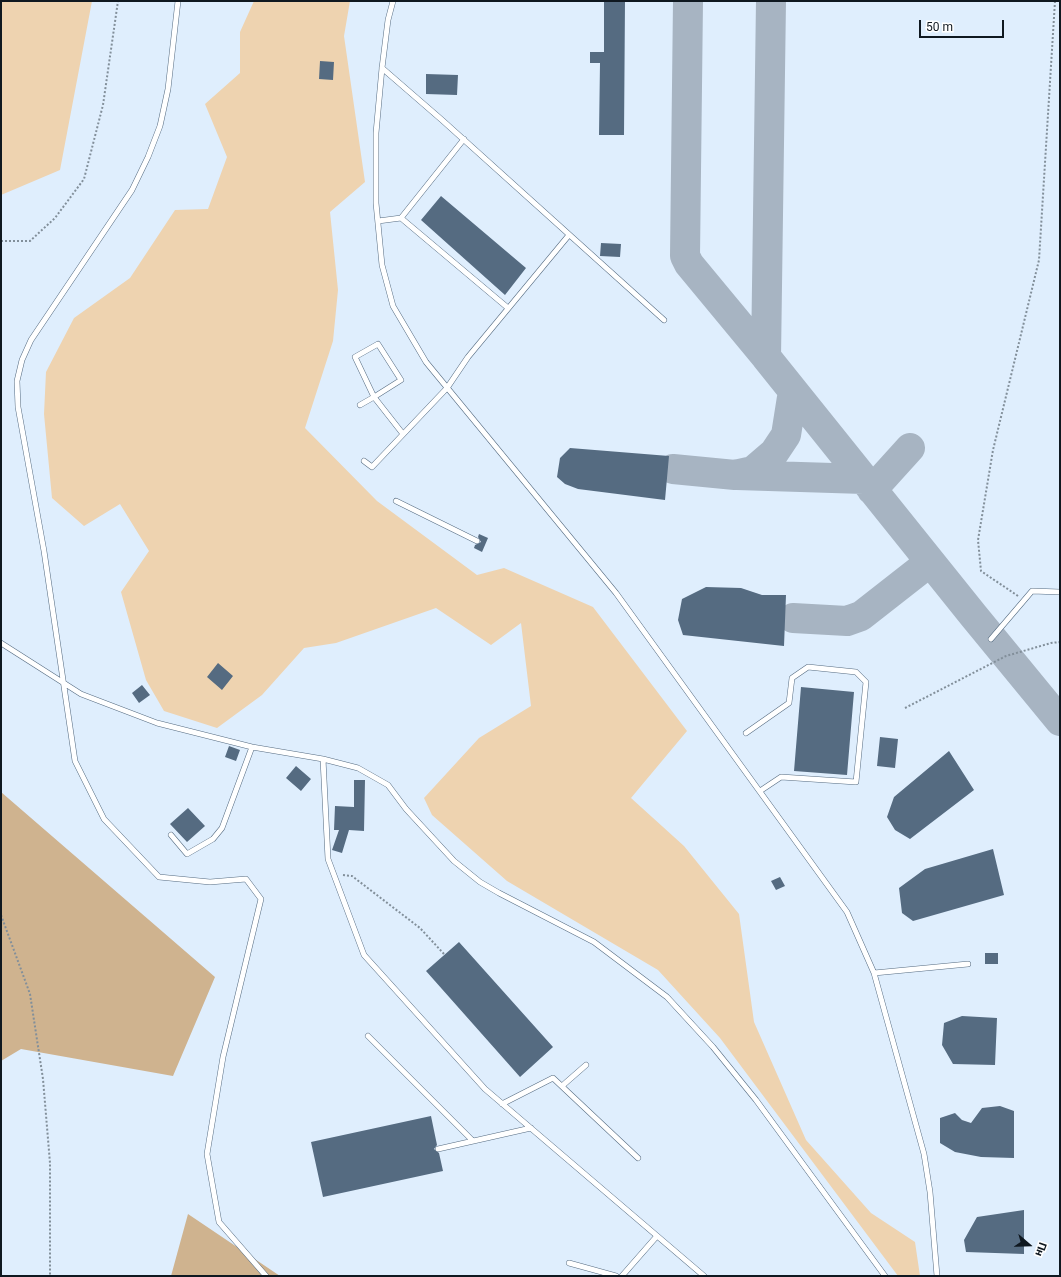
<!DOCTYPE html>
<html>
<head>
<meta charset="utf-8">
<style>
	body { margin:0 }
	#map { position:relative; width:1061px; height:1277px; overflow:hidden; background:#dfeefd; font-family:Roboto,sans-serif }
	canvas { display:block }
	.frame { position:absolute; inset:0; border:2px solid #0f1820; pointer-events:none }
	.north { position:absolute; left:1009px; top:1225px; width:40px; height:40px; -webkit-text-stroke:3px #fff; paint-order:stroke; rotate:110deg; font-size:11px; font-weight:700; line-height:16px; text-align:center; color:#0f1820 }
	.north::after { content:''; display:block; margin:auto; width:14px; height:18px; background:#0f1820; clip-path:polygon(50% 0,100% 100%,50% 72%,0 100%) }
	.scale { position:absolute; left:919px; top:20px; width:85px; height:18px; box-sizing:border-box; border:2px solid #0f1820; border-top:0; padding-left:5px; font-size:12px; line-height:14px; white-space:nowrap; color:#0f1820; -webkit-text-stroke:3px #fff; paint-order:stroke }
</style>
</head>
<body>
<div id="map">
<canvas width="1061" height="1277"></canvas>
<div class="frame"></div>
<div class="north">Пн</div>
<div class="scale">50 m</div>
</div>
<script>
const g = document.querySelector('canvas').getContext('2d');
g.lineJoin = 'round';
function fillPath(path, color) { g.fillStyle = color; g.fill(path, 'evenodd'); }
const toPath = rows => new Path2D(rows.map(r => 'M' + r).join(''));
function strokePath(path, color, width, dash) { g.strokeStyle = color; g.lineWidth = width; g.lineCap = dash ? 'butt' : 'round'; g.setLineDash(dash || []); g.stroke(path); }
fillPath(toPath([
	[1,1,92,1,60,170,1,195],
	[254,1,350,1,344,36,365,182,330,212,338,290,333,341,305,428,377,501,477,575,504,568,593,607,687,731,631,798,684,846,739,914,754,1022,806,1140,871,1213,915,1242,920,1276,898,1276,720,1038,658,970,507,881,432,815,424,798,479,738,531,706,521,623,491,645,436,608,336,643,304,648,262,695,217,728,164,711,146,680,121,592,149,551,120,504,84,526,52,498,44,414,46,372,74,318,130,278,175,210,208,209,227,157,205,104,240,73,240,32]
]), '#eed3b0');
fillPath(toPath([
	[1,792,215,977,173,1076,21,1049,1,1061],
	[188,1214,280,1276,171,1276]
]), '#cfb38f');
strokePath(toPath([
	[688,1,685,256,689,264,766,357],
	[771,1,766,357,973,615,1060,721],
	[673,469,735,475,753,471,774,453,786,435,793,391],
	[737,475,864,479],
	[872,490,910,448],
	[793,618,847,621,861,616,930,562]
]), '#a7b4c2', 30);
fillPath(toPath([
	[604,1,625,1,624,135,599,135,600,63,590,63,590,52,604,52],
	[320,61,334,62,333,80,319,79],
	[426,74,458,75,457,95,426,94],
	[441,196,526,268,505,295,421,220],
	[601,243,621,244,620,257,600,256],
	[570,448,669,456,665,500,578,489,565,484,557,477,560,458],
	[479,534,488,538,482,552,474,548,475,545,481,542,478,537],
	[706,587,741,588,762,595,786,595,784,646,683,635,678,620,682,599],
	[218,663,233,676,222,690,207,677],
	[142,685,150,695,139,703,132,693],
	[801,687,854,692,847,775,794,771],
	[880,737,898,739,895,768,877,766],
	[229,746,240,750,236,761,225,757],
	[949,751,974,790,910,839,895,830,887,817,894,797],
	[296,766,311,779,301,791,286,778],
	[354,780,365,780,364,831,349,830,342,853,332,850,339,830,334,830,335,806,354,807],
	[188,808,205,826,187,842,170,824],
	[993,849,1004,895,913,921,902,913,899,888,925,869],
	[780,877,785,886,776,890,771,881],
	[459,942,553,1047,520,1077,426,971],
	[985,953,998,953,998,964,985,964],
	[962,1016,997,1018,995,1065,953,1064,942,1045,944,1023],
	[1000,1106,1014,1111,1014,1158,981,1157,955,1152,940,1143,940,1118,955,1113,962,1120,971,1123,982,1108],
	[431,1116,437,1145,434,1149,439,1153,443,1171,323,1197,311,1142],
	[1024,1210,1024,1254,966,1252,964,1240,977,1217]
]), '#556b81');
const service = toPath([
	[178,1,168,89,160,126,148,157,132,190,31,340,22,360,17,381,18,407,44,551,75,761,104,819,159,877,210,882,246,879,261,899,223,1057,207,1154,219,1222,266,1276],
	[393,1,388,20,382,68,376,133,376,203,382,265,393,306,426,362,616,593,847,912,874,973,924,1154,930,1192,937,1276],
	[382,68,442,120,664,320],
	[464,139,401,218,508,308],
	[378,221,401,218],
	[360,405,374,397,401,380,378,344,355,357,374,397,403,434],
	[364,461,372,467,447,388,468,357,569,235],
	[396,501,477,541],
	[991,639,1032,591,1060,592],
	[1,643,81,694,157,723,252,747,323,759,358,768,388,785,406,809,454,861,480,882,499,893,594,942,667,997,713,1047,756,1100,885,1276],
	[746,733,789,703,792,678,808,667,856,672,866,682,856,782,781,777,760,791],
	[323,759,328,859,364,955,485,1089,704,1276],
	[171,835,187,854,213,839,222,828,252,747],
	[874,973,968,964],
	[368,1036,473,1141],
	[562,1086,586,1065],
	[502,1104,553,1078,638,1158],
	[438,1149,531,1128],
	[569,1263,616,1276],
	[622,1276,657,1236]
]);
strokePath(service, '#556b81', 6);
strokePath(toPath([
	[1,241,30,241,55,218,84,179,103,105,118,1],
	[1018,596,981,571,978,540,993,450,1039,260,1055,1],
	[905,708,1006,656,1051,643,1060,642],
	[343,875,352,876,420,928,444,954],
	[1,915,30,994,43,1079,50,1163,50,1276]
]), '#828f9a', 2, [2, 2]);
strokePath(service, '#fff', 5);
</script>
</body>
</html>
